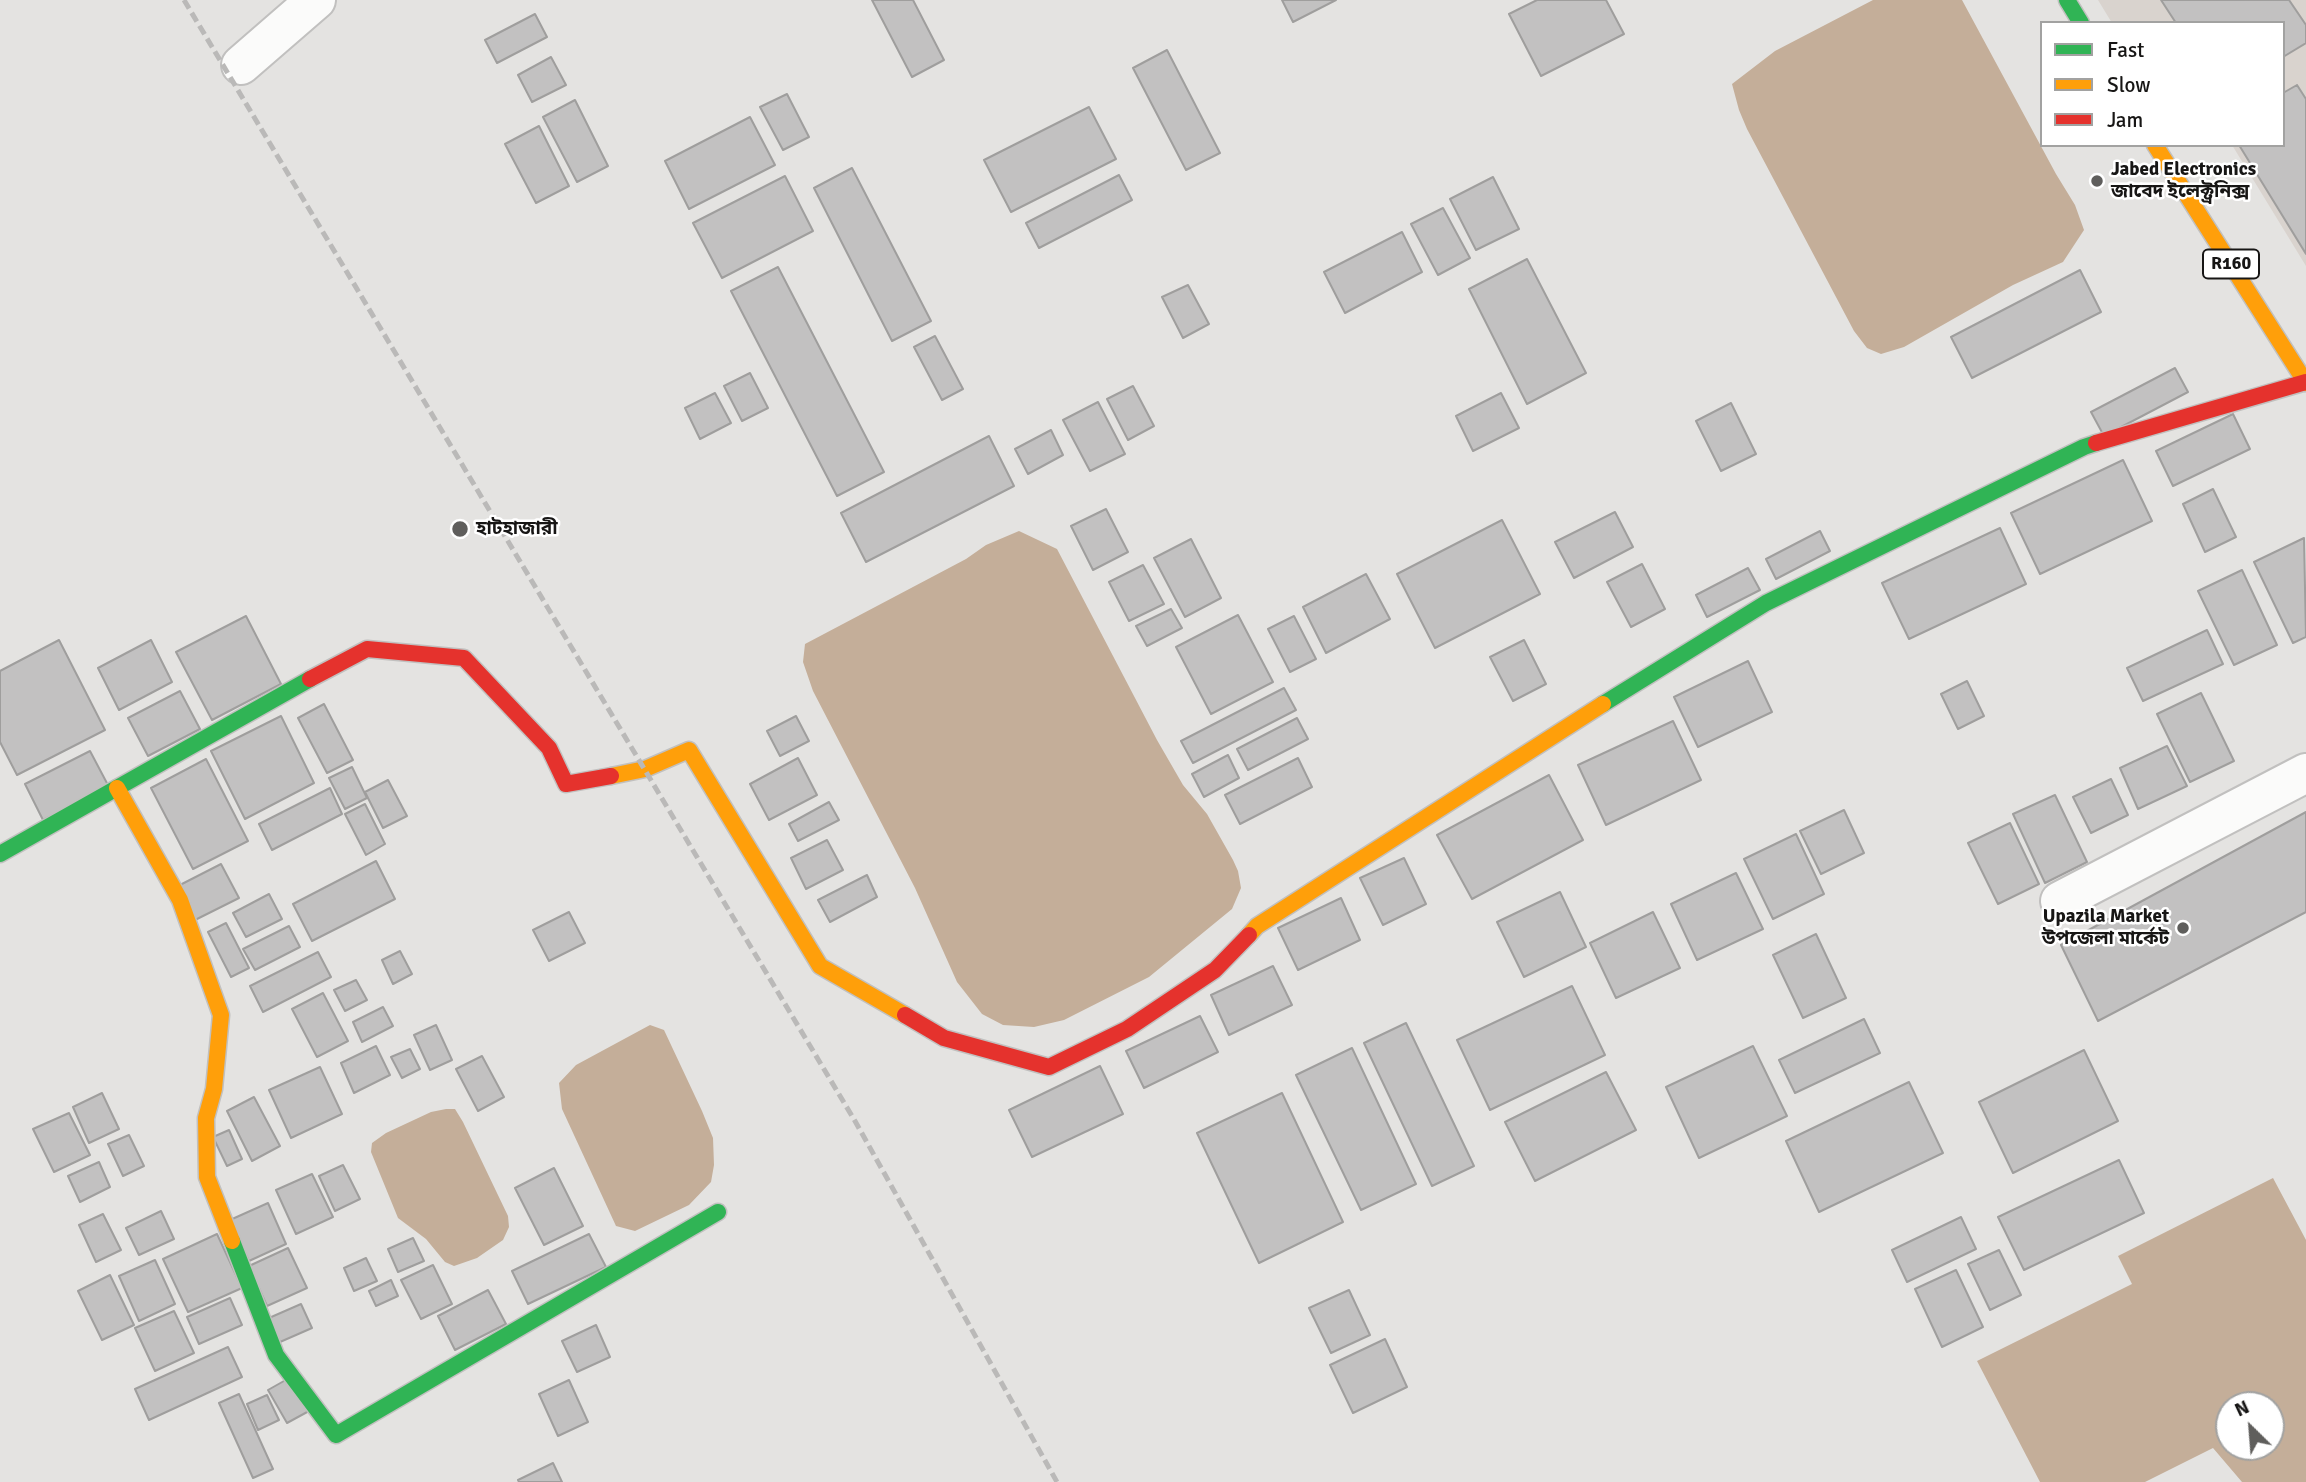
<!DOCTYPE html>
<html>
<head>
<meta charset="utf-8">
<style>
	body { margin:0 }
	#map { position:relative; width:2306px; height:1482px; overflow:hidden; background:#e4e3e1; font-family:Signika,sans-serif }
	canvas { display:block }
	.legend { position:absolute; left:2040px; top:21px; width:245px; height:126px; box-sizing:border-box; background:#fff; border:2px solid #a2a2a1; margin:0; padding:9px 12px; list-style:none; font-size:21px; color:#171615 }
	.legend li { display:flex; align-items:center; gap:14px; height:35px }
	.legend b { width:35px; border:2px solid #a2a2a1 }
	.north { position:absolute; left:2215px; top:1391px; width:70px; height:70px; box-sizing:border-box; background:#fff; border:2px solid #a2a2a1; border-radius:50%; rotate:335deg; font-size:19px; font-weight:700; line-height:28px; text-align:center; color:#171615 }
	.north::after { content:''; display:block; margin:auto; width:24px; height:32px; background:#5f5e5c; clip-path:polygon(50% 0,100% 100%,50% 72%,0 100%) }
</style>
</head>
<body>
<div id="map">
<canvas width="2306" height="1482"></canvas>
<ul class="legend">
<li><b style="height:9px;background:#30b455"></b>Fast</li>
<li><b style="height:9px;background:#ff9f0a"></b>Slow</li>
<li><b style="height:9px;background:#e5322d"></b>Jam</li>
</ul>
<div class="north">N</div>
</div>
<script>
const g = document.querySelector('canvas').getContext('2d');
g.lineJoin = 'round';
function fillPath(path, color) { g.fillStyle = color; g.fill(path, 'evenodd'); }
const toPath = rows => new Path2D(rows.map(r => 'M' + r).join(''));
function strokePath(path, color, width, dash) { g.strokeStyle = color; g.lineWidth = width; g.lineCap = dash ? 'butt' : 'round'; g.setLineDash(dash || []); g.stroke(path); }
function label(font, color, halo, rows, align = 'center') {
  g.font = font + ' Signika,"Noto Sans Bengali",sans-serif'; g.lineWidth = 5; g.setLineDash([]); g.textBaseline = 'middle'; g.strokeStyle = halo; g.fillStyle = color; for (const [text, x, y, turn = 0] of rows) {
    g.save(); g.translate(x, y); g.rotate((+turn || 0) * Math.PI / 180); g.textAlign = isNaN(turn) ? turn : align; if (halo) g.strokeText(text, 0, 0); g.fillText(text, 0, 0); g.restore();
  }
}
fillPath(toPath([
	[2098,0,2306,0,2306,266,2232,145,2283,145,2283,23,2112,23]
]), '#d9d3ce');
fillPath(toPath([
	[1873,0,1962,0,2056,174,2075,205,2084,230,2063,262,2013,285,1904,347,1881,354,1867,348,1854,331,1747,129,1739,110,1732,84,1775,51],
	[1019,531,1057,549,1157,740,1183,785,1207,814,1233,860,1238,871,1241,888,1232,909,1149,977,1064,1020,1034,1027,1003,1025,982,1014,957,982,915,888,813,691,803,662,805,644,966,559,986,545],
	[650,1025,664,1030,702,1111,713,1138,714,1165,711,1182,689,1205,635,1231,616,1226,562,1109,559,1083,576,1065],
	[446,1109,455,1109,463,1122,508,1216,509,1227,503,1240,477,1258,454,1266,445,1262,426,1239,398,1218,371,1152,372,1143,386,1133,431,1112],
	[2273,1178,2306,1240,2306,1482,2242,1482,2213,1448,2145,1482,2040,1482,1977,1361,2132,1284,2118,1256],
	[2229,1405,2271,1405,2271,1447,2229,1447]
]), '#c4ae99');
const building = toPath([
	[872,0,913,0,944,60,912,77,872,0],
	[1282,0,1336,0,1293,22,1282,0],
	[1537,0,1606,0,1624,34,1541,76,1509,14,1537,0],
	[2161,0,2289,0,2306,25,2306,43,2283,57,2283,23,2176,23,2161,0],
	[535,14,547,37,497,63,485,40,535,14],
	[1167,50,1220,153,1186,170,1133,68,1167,50],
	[551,57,566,85,532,102,518,75,551,57],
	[2297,85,2306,99,2306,254,2239,145,2283,145,2283,93,2297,85],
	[787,94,809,137,783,150,760,107,787,94],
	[575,100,608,166,577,182,543,117,575,100],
	[1089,107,1116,159,1011,212,984,160,1089,107],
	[750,117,775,165,689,209,665,161,750,117],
	[539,126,569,186,536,203,505,144,539,126],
	[852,168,931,321,892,341,814,188,852,168],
	[1119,175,1132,200,1039,248,1026,223,1119,175],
	[785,176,813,231,722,278,693,223,785,176],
	[1493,177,1519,229,1476,250,1450,199,1493,177],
	[1443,208,1470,258,1438,275,1411,224,1443,208],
	[1402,232,1422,272,1345,313,1324,272,1402,232],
	[1527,259,1586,373,1527,404,1469,289,1527,259],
	[778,267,884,472,837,496,731,291,778,267],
	[2080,270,2101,312,1972,378,1951,337,2080,270],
	[1188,285,1209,324,1183,338,1162,297,1188,285],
	[935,336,963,389,942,400,914,347,935,336],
	[2175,368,2188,392,2104,436,2091,412,2175,368],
	[750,373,768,408,742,421,724,386,750,373],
	[1133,386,1154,426,1128,440,1107,399,1133,386],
	[715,393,731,423,700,439,685,408,715,393],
	[1501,393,1519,428,1473,451,1456,416,1501,393],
	[1098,402,1125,454,1090,471,1063,420,1098,402],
	[1731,403,1756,454,1721,471,1696,421,1731,403],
	[2233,414,2250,449,2173,486,2156,451,2233,414],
	[1051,430,1063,455,1028,474,1015,449,1051,430],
	[989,436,1014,486,866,562,841,513,989,436],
	[2123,460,2152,521,2040,574,2011,513,2123,460],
	[2213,489,2236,537,2205,552,2183,504,2213,489],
	[1106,509,1128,552,1093,570,1071,526,1106,509],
	[1615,512,1633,547,1574,578,1555,542,1615,512],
	[1502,520,1540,594,1435,648,1397,574,1502,520],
	[2000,528,2026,584,1909,639,1882,583,2000,528],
	[1820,531,1830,551,1776,579,1766,559,1820,531],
	[2304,538,2306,637,2293,643,2254,562,2304,538],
	[1191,539,1221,598,1185,617,1154,558,1191,539],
	[1642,564,1665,609,1631,627,1607,582,1642,564],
	[1143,565,1164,604,1129,621,1109,582,1143,565],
	[1748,568,1760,590,1707,617,1696,595,1748,568],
	[2242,570,2277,645,2234,665,2198,591,2242,570],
	[1366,574,1390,619,1326,653,1303,607,1366,574],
	[1171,609,1182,628,1147,646,1136,626,1171,609],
	[1238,615,1273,682,1211,714,1176,647,1238,615],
	[246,616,281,684,212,720,176,652,246,616],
	[1294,616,1316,659,1290,672,1268,629,1294,616],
	[2207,630,2223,664,2143,701,2127,668,2207,630],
	[59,640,105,730,17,775,0,742,0,671,59,640],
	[151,640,172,682,119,710,98,668,151,640],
	[1524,640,1546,684,1513,701,1490,657,1524,640],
	[1748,661,1772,712,1698,747,1674,697,1748,661],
	[1967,681,1984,716,1958,729,1941,694,1967,681],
	[1284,688,1296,710,1193,763,1181,741,1284,688],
	[180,691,200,729,148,756,128,718,180,691],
	[2201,693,2234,761,2190,782,2157,714,2201,693],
	[324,704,353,760,327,773,298,718,324,704],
	[281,716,314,783,245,819,211,751,281,716],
	[796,716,809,741,780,756,767,731,796,716],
	[1297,718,1308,739,1248,770,1237,749,1297,718],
	[1673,721,1701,780,1606,825,1578,765,1673,721],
	[2167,746,2187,786,2138,809,2120,768,2167,746],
	[90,751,109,787,43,820,25,784,90,751],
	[1228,755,1239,778,1204,797,1192,774,1228,755],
	[798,758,817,795,769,820,750,784,798,758],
	[1298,758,1312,787,1240,824,1225,795,1298,758],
	[206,759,248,841,193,869,151,788,206,759],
	[352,767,367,798,345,809,329,778,352,767],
	[1549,775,1583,840,1472,899,1437,835,1549,775],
	[2111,779,2128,815,2091,833,2073,797,2111,779],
	[388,780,407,816,383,828,365,792,388,780],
	[330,788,342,814,272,850,259,824,330,788],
	[2055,795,2087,862,2045,883,2013,814,2055,795],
	[829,802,839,820,798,841,789,824,829,802],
	[365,804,385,844,366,855,345,814,365,804],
	[1844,810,1864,853,1821,874,1800,831,1844,810],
	[2306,812,2306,912,2098,1021,2061,945,2306,812],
	[2010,823,2039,884,1998,904,1968,843,2010,823],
	[1796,834,1824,894,1773,919,1744,859,1796,834],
	[827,840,843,870,806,889,791,858,827,840],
	[1404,858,1426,904,1383,925,1360,878,1404,858],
	[376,861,395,899,312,941,293,904,376,861],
	[221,864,239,898,195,920,178,886,221,864],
	[1736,873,1763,929,1697,960,1671,904,1736,873],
	[867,875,877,897,830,922,818,900,867,875],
	[1560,892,1586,947,1524,977,1497,922,1560,892],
	[269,894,282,919,246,937,233,913,269,894],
	[1341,898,1360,940,1298,970,1278,928,1341,898],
	[569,912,585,943,549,961,533,930,569,912],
	[1653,912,1680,968,1616,998,1590,943,1653,912],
	[226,923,249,968,231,977,208,932,226,923],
	[289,926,300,947,255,970,243,949,289,926],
	[1816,934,1846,998,1803,1018,1773,955,1816,934],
	[400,951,412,974,393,984,382,960,400,951],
	[318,952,331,977,263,1012,250,986,318,952],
	[1273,966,1292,1005,1229,1035,1211,995,1273,966],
	[356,980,367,1000,345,1011,334,990,356,980],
	[1572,986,1605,1055,1490,1110,1457,1040,1572,986],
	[323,993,348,1041,317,1057,292,1009,323,993],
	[383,1007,393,1026,362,1042,353,1022,383,1007],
	[1200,1016,1218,1052,1144,1088,1126,1051,1200,1016],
	[1864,1019,1880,1053,1795,1093,1779,1060,1864,1019],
	[1406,1023,1474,1166,1432,1186,1364,1043,1406,1023],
	[436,1025,452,1060,430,1070,414,1035,436,1025],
	[376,1046,390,1075,354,1093,341,1063,376,1046],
	[1753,1046,1787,1116,1699,1158,1666,1087,1753,1046],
	[1352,1048,1416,1184,1361,1210,1296,1075,1352,1048],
	[410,1049,420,1069,402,1078,391,1057,410,1049],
	[2084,1050,2118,1121,2013,1173,1979,1102,2084,1050],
	[482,1056,504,1097,478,1111,456,1069,482,1056],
	[1100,1066,1123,1114,1032,1157,1009,1110,1100,1066],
	[320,1067,342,1114,291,1138,269,1090,320,1067],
	[1606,1072,1636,1130,1535,1181,1505,1122,1606,1072],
	[1909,1082,1943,1153,1819,1212,1786,1141,1909,1082],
	[102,1093,119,1129,89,1143,73,1107,102,1093],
	[1282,1093,1343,1222,1259,1263,1197,1133,1282,1093],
	[254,1097,280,1146,252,1161,227,1111,254,1097],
	[69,1113,90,1155,54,1172,33,1129,69,1113],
	[229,1130,242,1159,227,1166,213,1137,229,1130],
	[129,1135,144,1166,123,1176,108,1144,129,1135],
	[2119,1160,2144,1213,2024,1270,1998,1217,2119,1160],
	[99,1162,110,1187,80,1202,68,1176,99,1162],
	[343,1165,360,1199,335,1211,319,1176,343,1165],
	[554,1168,583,1226,544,1245,515,1188,554,1168],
	[312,1174,333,1217,296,1234,276,1190,312,1174],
	[268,1203,286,1244,249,1261,230,1220,268,1203],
	[161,1211,174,1239,139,1255,126,1228,161,1211],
	[103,1214,121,1250,96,1262,79,1225,103,1214],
	[1961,1217,1976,1249,1907,1282,1892,1250,1961,1217],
	[217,1234,242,1288,188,1312,163,1259,217,1234],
	[589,1234,606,1267,528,1304,512,1271,589,1234],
	[413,1238,424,1261,398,1272,388,1249,413,1238],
	[288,1248,307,1288,267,1306,249,1266,288,1248],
	[1999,1250,2021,1295,1990,1310,1968,1264,1999,1250],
	[366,1258,377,1281,354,1291,344,1268,366,1258],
	[155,1260,175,1304,139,1321,119,1276,155,1260],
	[433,1265,452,1304,421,1319,401,1280,433,1265],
	[1956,1270,1983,1327,1942,1347,1915,1289,1956,1270],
	[110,1275,134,1325,102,1340,78,1291,110,1275],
	[391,1280,398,1296,376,1306,369,1291,391,1280],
	[488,1290,506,1324,455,1350,438,1316,488,1290],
	[1349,1290,1370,1335,1331,1353,1309,1308,1349,1290],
	[230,1298,242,1325,199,1344,187,1317,230,1298],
	[301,1304,312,1328,280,1342,269,1318,301,1304],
	[174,1311,194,1353,155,1371,135,1328,174,1311],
	[596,1325,610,1357,577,1372,562,1341,596,1325],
	[1385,1339,1407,1387,1353,1413,1330,1365,1385,1339],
	[228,1347,242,1377,149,1420,135,1389,228,1347],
	[291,1377,309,1411,287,1423,268,1390,291,1377],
	[569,1380,588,1422,558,1436,539,1394,569,1380],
	[239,1394,273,1469,253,1478,219,1403,239,1394],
	[267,1395,279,1420,258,1430,247,1404,267,1395],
	[553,1463,562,1482,519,1482,518,1480,553,1463]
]);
fillPath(building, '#c2c1c1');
strokePath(building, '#9f9e9d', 2);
const street = toPath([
	[241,65,316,0],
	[2060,901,2306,773]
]);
const fast = toPath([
	[2067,0,2081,23],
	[1603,704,1766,603,2084,447,2096,443],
	[0,854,310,679],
	[232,1241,276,1355,336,1435,718,1212]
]);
const slow = toPath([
	[2155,145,2306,383],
	[611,776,645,769,689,750,820,966,905,1015],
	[117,788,180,900,221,1015,214,1089,206,1118,207,1177,232,1241],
	[1249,935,1257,926,1603,704]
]);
const jam = toPath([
	[2096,443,2306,382],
	[310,679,367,649,464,658,549,748,566,784,611,776],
	[905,1015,944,1038,1049,1067,1127,1029,1215,970,1249,935]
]);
strokePath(street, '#c1c0bf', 42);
strokePath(fast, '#c1c0bf', 19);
strokePath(slow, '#c1c0bf', 19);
strokePath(jam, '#c1c0bf', 19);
strokePath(street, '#fbfbfa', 38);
strokePath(fast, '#30b455', 16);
strokePath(slow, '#ff9f0a', 16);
strokePath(jam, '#e5322d', 16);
strokePath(toPath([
	[184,0,855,1121,1057,1482]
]), '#bab9b8', 5, [10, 5]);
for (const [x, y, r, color] of [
	[2097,181,7,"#5f5e5c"],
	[460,529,9,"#5f5e5c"],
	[2183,928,7,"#5f5e5c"]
]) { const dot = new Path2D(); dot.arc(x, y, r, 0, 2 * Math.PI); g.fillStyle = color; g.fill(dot); strokePath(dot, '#fff', 2.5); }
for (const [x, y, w] of [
	[2231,264,56]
]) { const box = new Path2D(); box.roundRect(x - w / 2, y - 14.5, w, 29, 5); g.fillStyle = '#fff'; g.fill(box); strokePath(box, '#171615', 2); }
label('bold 18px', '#171615', null, [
	["R160",2231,264]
]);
label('bold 19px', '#171615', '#fff', [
	["Jabed Electronics",2111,170],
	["জাবেদ ইলেক্ট্রনিক্স",2111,192],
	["হাটহাজারী",476,529],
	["Upazila Market",2169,917,"right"],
	["উপজেলা মার্কেট",2169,939,"right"]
], 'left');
</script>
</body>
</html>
